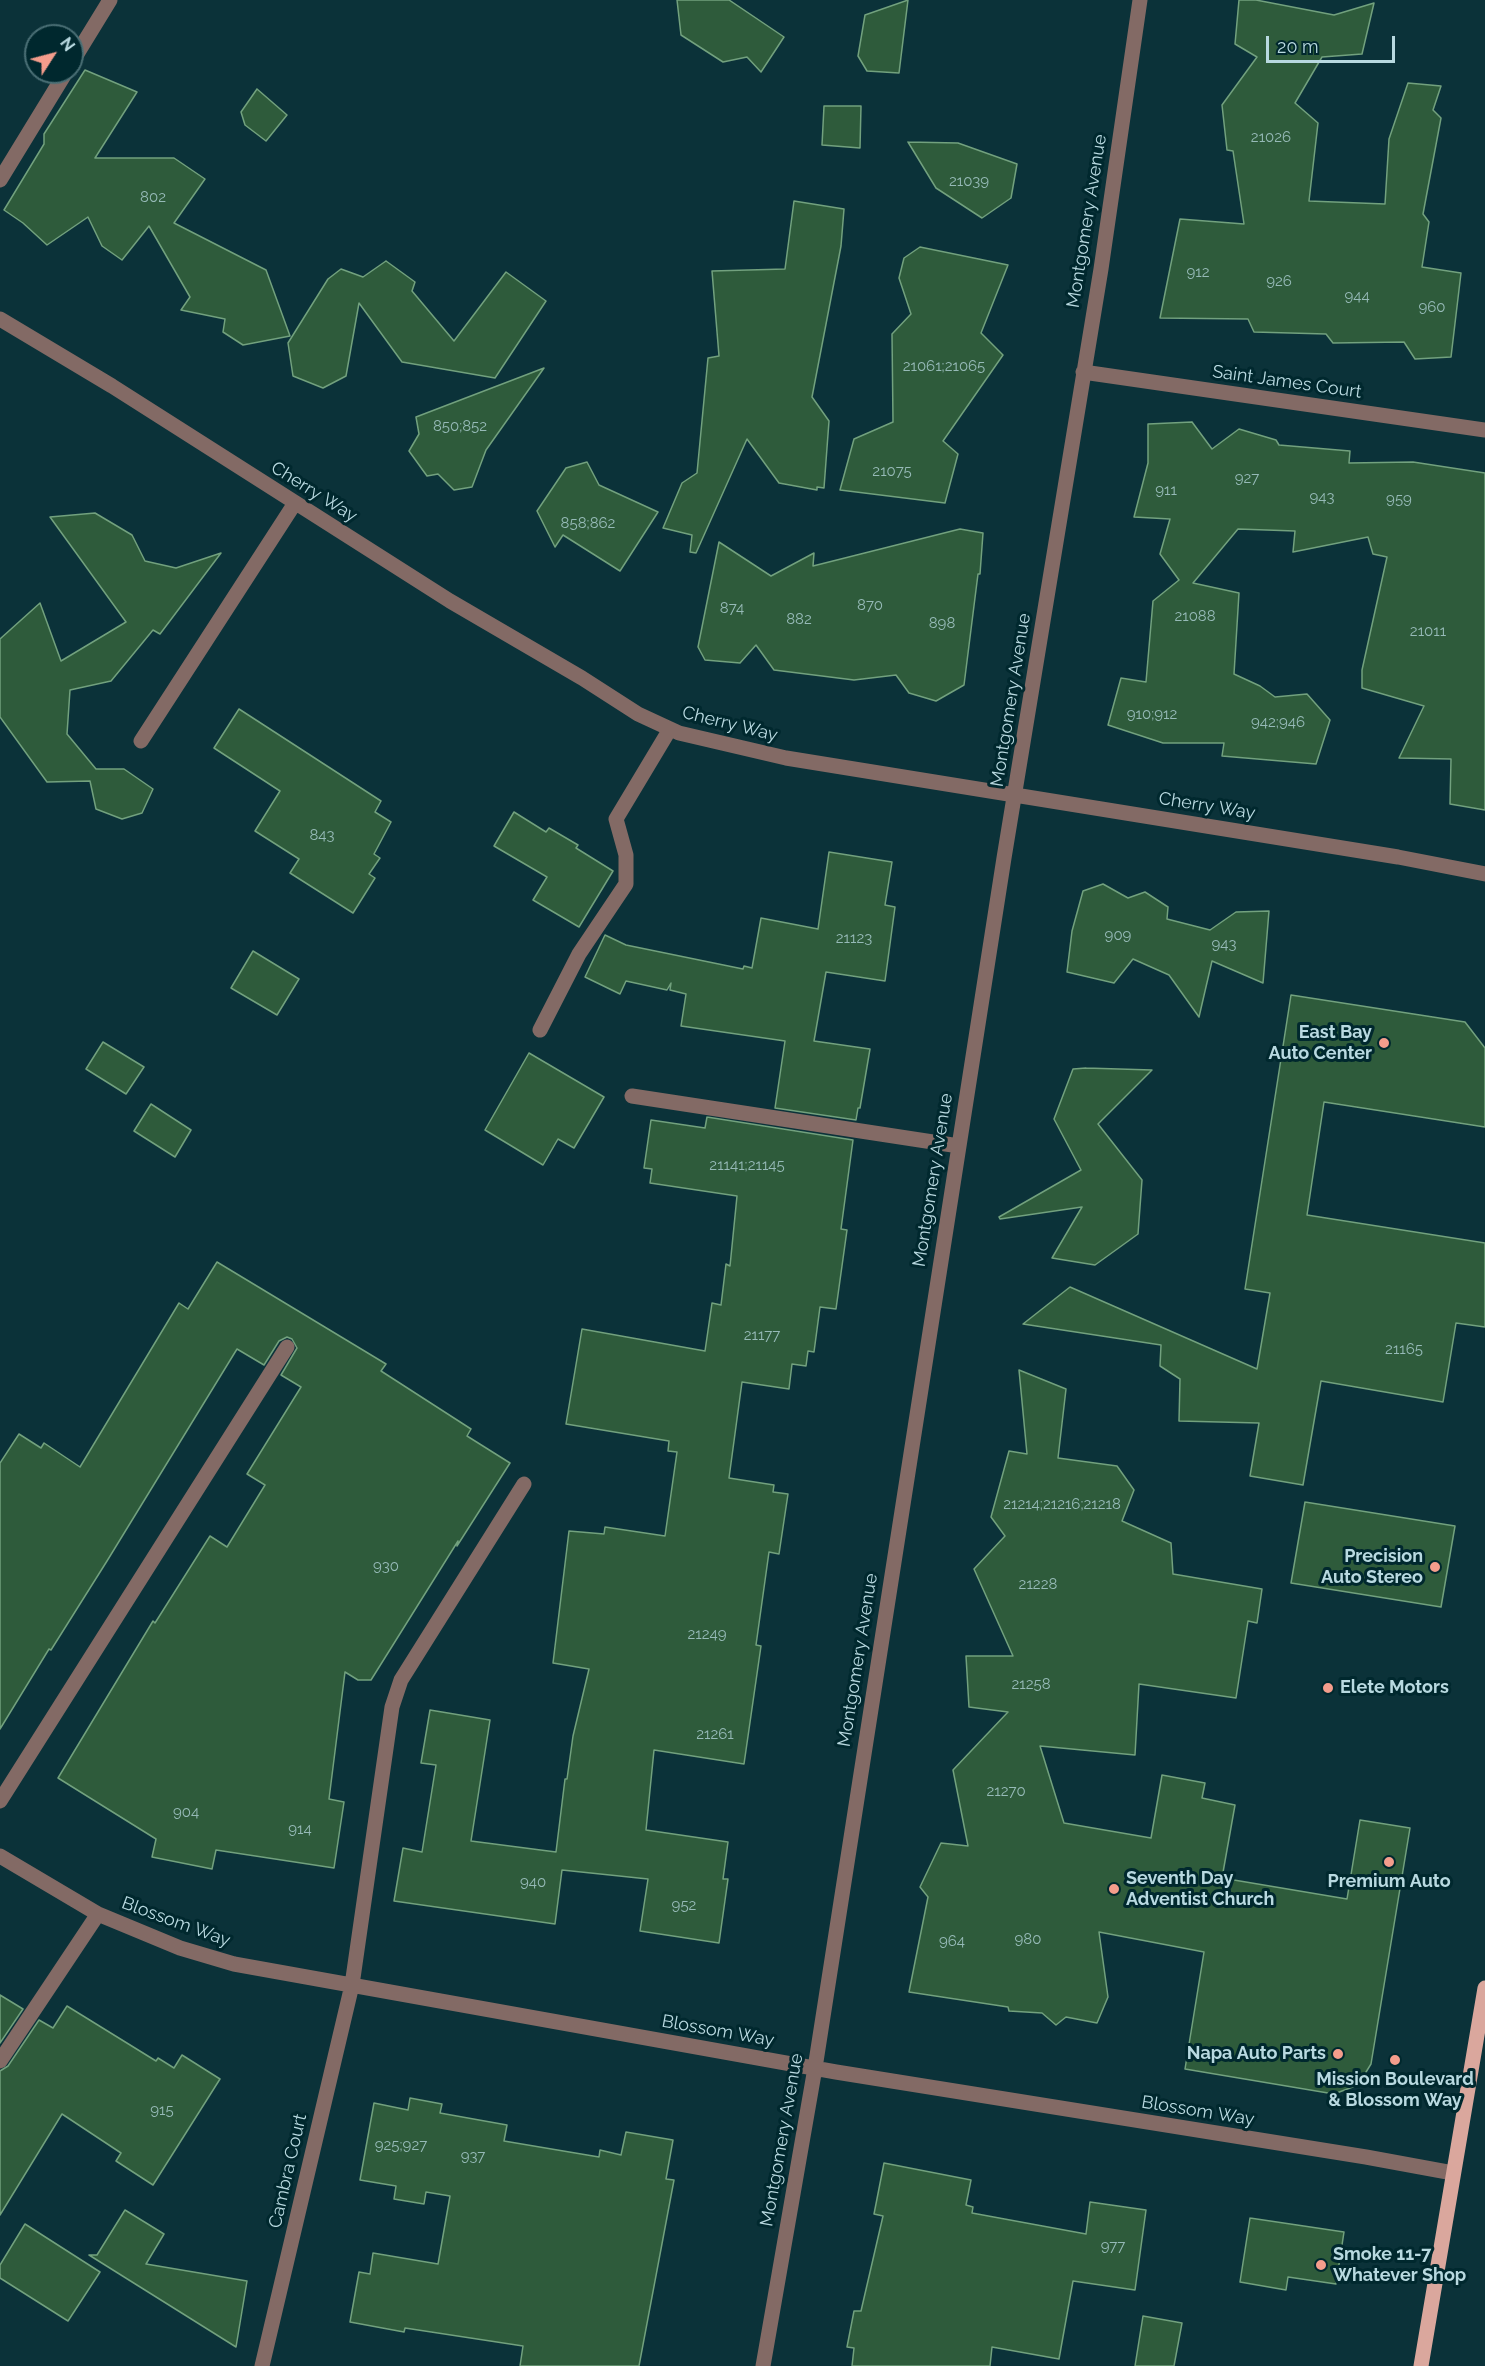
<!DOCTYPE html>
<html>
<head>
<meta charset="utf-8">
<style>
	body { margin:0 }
	#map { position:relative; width:1485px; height:2366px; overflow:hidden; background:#0b3239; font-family:Raleway,sans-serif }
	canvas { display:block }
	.north { position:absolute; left:24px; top:24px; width:60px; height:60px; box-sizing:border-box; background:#00282e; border:2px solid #4a6f75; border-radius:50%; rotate:54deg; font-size:16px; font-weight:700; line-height:24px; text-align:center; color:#b8d9e0 }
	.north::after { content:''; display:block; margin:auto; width:21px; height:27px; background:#f49d8c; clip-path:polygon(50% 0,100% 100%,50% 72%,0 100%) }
	.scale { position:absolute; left:1266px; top:36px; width:129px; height:27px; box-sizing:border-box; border:3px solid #b8d9e0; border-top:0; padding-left:8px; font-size:18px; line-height:21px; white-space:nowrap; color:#b8d9e0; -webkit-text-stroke:4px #00282e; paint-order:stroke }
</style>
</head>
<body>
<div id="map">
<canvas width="1485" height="2366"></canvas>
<div class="north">N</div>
<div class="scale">20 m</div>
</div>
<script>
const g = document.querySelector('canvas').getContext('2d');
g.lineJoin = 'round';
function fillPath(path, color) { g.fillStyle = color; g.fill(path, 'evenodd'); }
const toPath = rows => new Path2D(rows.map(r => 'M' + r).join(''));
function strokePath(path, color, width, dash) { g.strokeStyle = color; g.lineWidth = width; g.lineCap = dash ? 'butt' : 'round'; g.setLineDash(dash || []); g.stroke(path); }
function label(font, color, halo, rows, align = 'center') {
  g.font = font + ' Raleway,sans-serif'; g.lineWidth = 6; g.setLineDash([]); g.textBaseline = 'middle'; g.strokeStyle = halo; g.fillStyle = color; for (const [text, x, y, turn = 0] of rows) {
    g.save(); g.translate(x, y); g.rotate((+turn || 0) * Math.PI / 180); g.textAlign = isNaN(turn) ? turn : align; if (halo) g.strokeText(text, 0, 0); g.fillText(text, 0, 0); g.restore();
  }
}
const building = toPath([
	[677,0,729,0,784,37,761,72,747,57,723,62,681,35,677,0],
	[908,0,899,73,867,71,858,56,865,15,908,0],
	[1239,0,1256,0,1334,15,1374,3,1362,54,1322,57,1295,103,1318,123,1309,201,1385,204,1389,139,1408,83,1441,86,1433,110,1441,118,1423,214,1429,222,1422,267,1461,273,1451,357,1415,359,1404,342,1333,343,1326,334,1254,332,1248,319,1160,318,1180,219,1244,224,1233,151,1227,150,1222,105,1257,57,1235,44,1239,0],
	[85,70,137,92,95,158,174,158,205,179,174,223,266,270,290,336,243,345,223,332,225,319,181,310,190,297,149,226,122,260,102,246,88,217,47,245,23,223,4,210,44,144,44,134,85,70],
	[257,89,287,115,266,141,245,125,241,112,257,89],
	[824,106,861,106,860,148,822,145,824,106],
	[908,142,958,143,1017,164,1011,198,982,218,936,188,908,142],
	[794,201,844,209,841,246,812,397,829,421,824,488,817,487,817,490,779,483,747,439,696,553,690,552,692,535,663,528,682,483,697,473,708,358,719,356,712,271,785,269,794,201],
	[920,247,1008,265,981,333,1003,355,943,441,958,454,945,503,840,490,854,439,893,422,892,334,911,314,899,278,904,258,920,247],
	[386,261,415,282,412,291,454,341,506,272,546,301,495,378,402,362,359,303,346,376,323,388,293,376,288,343,328,279,341,269,363,277,386,261],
	[544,368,486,450,472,487,454,490,438,474,427,476,409,451,419,434,416,417,544,368],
	[1192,422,1212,449,1239,429,1276,440,1279,445,1350,451,1349,463,1413,462,1485,473,1485,810,1450,804,1451,759,1399,758,1424,706,1362,688,1362,670,1387,557,1373,554,1368,537,1293,552,1295,531,1238,529,1193,583,1239,593,1234,674,1260,686,1275,697,1307,694,1330,720,1316,764,1222,756,1224,743,1163,743,1108,725,1121,678,1146,682,1153,601,1179,580,1160,554,1170,519,1134,517,1148,463,1148,424,1192,422],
	[587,462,599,485,658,512,620,571,563,535,555,547,537,511,566,468,587,462],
	[95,513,132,535,145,561,176,568,221,553,160,634,153,630,111,681,70,690,67,734,96,769,124,769,153,789,142,813,122,819,96,809,90,781,47,782,0,717,0,639,40,603,61,661,126,622,50,517,95,513],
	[960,529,983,533,980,574,978,574,964,685,936,701,909,693,896,675,854,680,774,670,756,645,740,663,705,660,698,647,719,542,771,576,814,553,813,566,960,529],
	[239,709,381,801,375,812,391,822,374,854,380,858,369,874,375,878,353,913,290,873,299,859,255,831,280,791,214,748,239,709],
	[514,812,546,832,549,828,578,845,576,848,613,871,579,927,533,900,547,877,494,846,514,812],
	[829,852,892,862,885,905,895,907,885,981,826,972,814,1041,870,1049,860,1108,858,1108,856,1120,775,1108,785,1041,681,1026,686,994,670,990,671,983,667,990,626,981,620,994,585,977,605,935,626,945,743,969,744,966,752,968,761,918,818,929,829,852],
	[1103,884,1128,898,1145,892,1168,907,1167,919,1210,930,1236,912,1269,911,1263,983,1212,961,1199,1017,1169,975,1133,959,1114,983,1067,972,1072,931,1083,891,1103,884],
	[253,951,299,979,277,1015,231,988,253,951],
	[1291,995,1465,1022,1485,1048,1485,1127,1324,1102,1307,1215,1485,1243,1485,1327,1456,1323,1443,1402,1321,1381,1303,1485,1250,1476,1259,1423,1179,1421,1180,1379,1160,1366,1161,1345,1023,1324,1070,1287,1257,1369,1270,1293,1245,1289,1291,995],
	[103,1042,144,1067,126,1094,86,1069,103,1042],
	[529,1053,604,1097,574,1148,558,1139,543,1165,485,1130,529,1053],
	[1086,1068,1152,1070,1098,1124,1142,1180,1138,1234,1095,1265,1052,1258,1082,1207,1000,1219,999,1217,1081,1170,1054,1119,1073,1069,1086,1068],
	[151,1104,191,1130,175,1157,134,1131,151,1104],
	[707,1117,853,1140,841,1229,847,1230,836,1309,820,1307,814,1352,808,1351,806,1366,792,1364,789,1389,742,1382,729,1478,774,1485,773,1492,788,1494,779,1554,769,1552,756,1645,761,1646,744,1764,654,1750,646,1830,728,1842,723,1879,728,1879,719,1943,640,1931,648,1879,562,1870,555,1924,394,1901,403,1848,422,1852,436,1765,421,1763,430,1710,490,1720,471,1841,556,1852,565,1779,567,1779,573,1736,589,1669,553,1663,569,1531,604,1534,605,1527,665,1536,677,1452,668,1451,669,1441,566,1424,582,1329,705,1351,712,1303,721,1305,726,1264,730,1266,737,1196,650,1183,652,1169,644,1168,651,1120,705,1128,707,1117],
	[217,1262,386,1364,381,1371,471,1429,467,1436,510,1463,457,1546,458,1541,371,1680,358,1680,345,1672,329,1799,344,1802,334,1868,216,1850,212,1869,152,1857,156,1839,58,1778,153,1621,155,1623,210,1536,227,1547,265,1485,247,1474,301,1387,281,1375,297,1348,292,1339,287,1337,279,1341,264,1365,237,1349,107,1561,51,1650,49,1649,0,1729,0,1463,19,1434,41,1448,44,1443,80,1467,179,1303,188,1309,217,1262],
	[1019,1370,1066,1389,1058,1458,1117,1466,1134,1490,1122,1521,1171,1543,1173,1574,1262,1589,1257,1623,1248,1621,1236,1698,1139,1684,1135,1755,1040,1746,1064,1823,1151,1838,1162,1775,1205,1783,1202,1798,1235,1805,1222,1878,1347,1899,1360,1820,1410,1828,1371,2064,1358,2085,1334,2094,1185,2069,1204,1952,1099,1932,1108,1997,1097,2023,1066,2017,1056,2025,1042,2013,1009,2011,1008,2007,909,1992,928,1897,920,1887,941,1843,968,1846,953,1770,1008,1712,969,1707,966,1656,1013,1656,974,1569,1005,1536,991,1517,1009,1451,1027,1454,1019,1370],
	[1305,1502,1455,1526,1441,1607,1291,1583,1305,1502],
	[0,1995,23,2009,0,2043,0,1995],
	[67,2006,156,2061,158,2058,174,2068,182,2055,220,2079,153,2185,116,2161,121,2153,62,2114,0,2215,0,2071,8,2066,39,2020,53,2028,67,2006],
	[410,2098,442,2104,440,2113,507,2125,504,2141,599,2157,600,2150,621,2155,626,2132,673,2140,666,2179,674,2180,639,2366,520,2366,523,2346,405,2328,404,2332,350,2322,359,2272,370,2274,373,2253,438,2264,450,2196,426,2192,424,2204,394,2199,396,2186,360,2180,374,2103,408,2110,410,2098],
	[884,2163,971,2180,966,2205,973,2207,972,2213,1086,2234,1090,2202,1146,2210,1135,2290,1073,2281,1059,2359,992,2347,990,2366,852,2366,854,2348,847,2347,854,2311,861,2311,883,2216,874,2214,884,2163],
	[125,2210,164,2234,146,2264,247,2281,236,2347,89,2255,97,2255,125,2210],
	[1250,2218,1344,2232,1336,2284,1288,2277,1286,2290,1240,2282,1250,2218],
	[25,2224,100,2272,68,2321,0,2278,0,2265,25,2224],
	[1143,2316,1182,2323,1174,2366,1135,2366,1143,2316]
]);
fillPath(building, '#2e5b3b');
strokePath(building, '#72a17e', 1.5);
strokePath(toPath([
	[72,62,110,0],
	[0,180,66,72],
	[0,319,112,386,450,601,582,678,638,714,679,733,786,758,1398,857,1485,874],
	[1083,372,1485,430],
	[141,741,295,503],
	[540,1030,579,954,626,884,626,855,616,819,670,729],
	[632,1096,959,1146],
	[0,1801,287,1347],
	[0,1856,98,1914,180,1948,234,1964,836,2072,1366,2157,1453,2173],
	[0,2061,98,1914],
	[262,2366,352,1985,392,1707,401,1680,524,1484],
	[763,2366,815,2068,1004,858,1101,269,1140,0]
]), '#836a65', 15);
strokePath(toPath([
	[1421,2366,1485,1988]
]), '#daa79d', 15);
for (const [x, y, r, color] of [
	[1384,1043,6,"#f49d8c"],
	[1435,1567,6,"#f49d8c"],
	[1328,1688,6,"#f49d8c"],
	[1389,1862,6,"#f49d8c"],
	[1114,1889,6,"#f49d8c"],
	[1338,2054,6,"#f49d8c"],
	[1395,2060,6,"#f49d8c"],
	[1321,2265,6,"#f49d8c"]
]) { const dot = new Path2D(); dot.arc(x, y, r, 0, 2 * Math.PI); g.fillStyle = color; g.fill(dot); strokePath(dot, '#00282e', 2); }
label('15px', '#96bab7', null, [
	["21026",1271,137],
	["21039",969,181],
	["802",153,197],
	["912",1198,272],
	["926",1279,281],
	["944",1357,296],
	["960",1432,307],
	["21061;21065",944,366],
	["850;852",460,426],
	["21075",892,471],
	["927",1247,478],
	["911",1166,490],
	["943",1322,497],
	["959",1399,499],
	["858;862",588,523],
	["870",870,605],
	["874",732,608],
	["21088",1195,616],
	["882",799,619],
	["898",942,623],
	["21011",1428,631],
	["910;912",1152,714],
	["942;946",1278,722],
	["843",322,835],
	["909",1118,935],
	["21123",854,938],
	["943",1224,944],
	["21141;21145",747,1165],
	["21177",762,1335],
	["21165",1404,1349],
	["21214;21216;21218",1062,1504],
	["930",386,1566],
	["21228",1038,1584],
	["21249",707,1634],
	["21258",1031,1684],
	["21261",715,1734],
	["21270",1006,1791],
	["904",186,1812],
	["914",300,1829],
	["940",533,1882],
	["952",684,1905],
	["980",1028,1939],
	["964",952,1941],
	["915",162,2110],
	["925;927",401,2145],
	["937",473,2156],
	["977",1113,2246]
]);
label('18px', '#b8d9e0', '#00282e', [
	["Montgomery Avenue",1087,221,-81],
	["Saint James Court",1287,382,8],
	["Cherry Way",314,492,32],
	["Montgomery Avenue",1011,700,-81],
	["Cherry Way",730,724,14],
	["Cherry Way",1207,806,9],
	["Montgomery Avenue",933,1180,-81],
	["Montgomery Avenue",858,1660,-81],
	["Blossom Way",176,1922,20],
	["Blossom Way",718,2031,10],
	["Blossom Way",1198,2111,9],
	["Montgomery Avenue",782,2140,-80],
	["Cambra Court",288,2171,-77]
]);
label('bold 18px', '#b8d9e0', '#00282e', [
	["East Bay",1372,1033],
	["Auto Center",1372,1054],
	["Precision",1423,1557],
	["Auto Stereo",1423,1578],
	["Elete Motors",1340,1688,"left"],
	["Seventh Day",1126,1879,"left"],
	["Adventist Church",1126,1900,"left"],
	["Premium Auto",1389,1882,"center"],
	["Napa Auto Parts",1326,2054],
	["Mission Boulevard",1395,2080,"center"],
	["& Blossom Way",1395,2101,"center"],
	["Smoke 11-7",1333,2255,"left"],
	["Whatever Shop",1333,2276,"left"]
], 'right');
</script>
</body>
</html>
